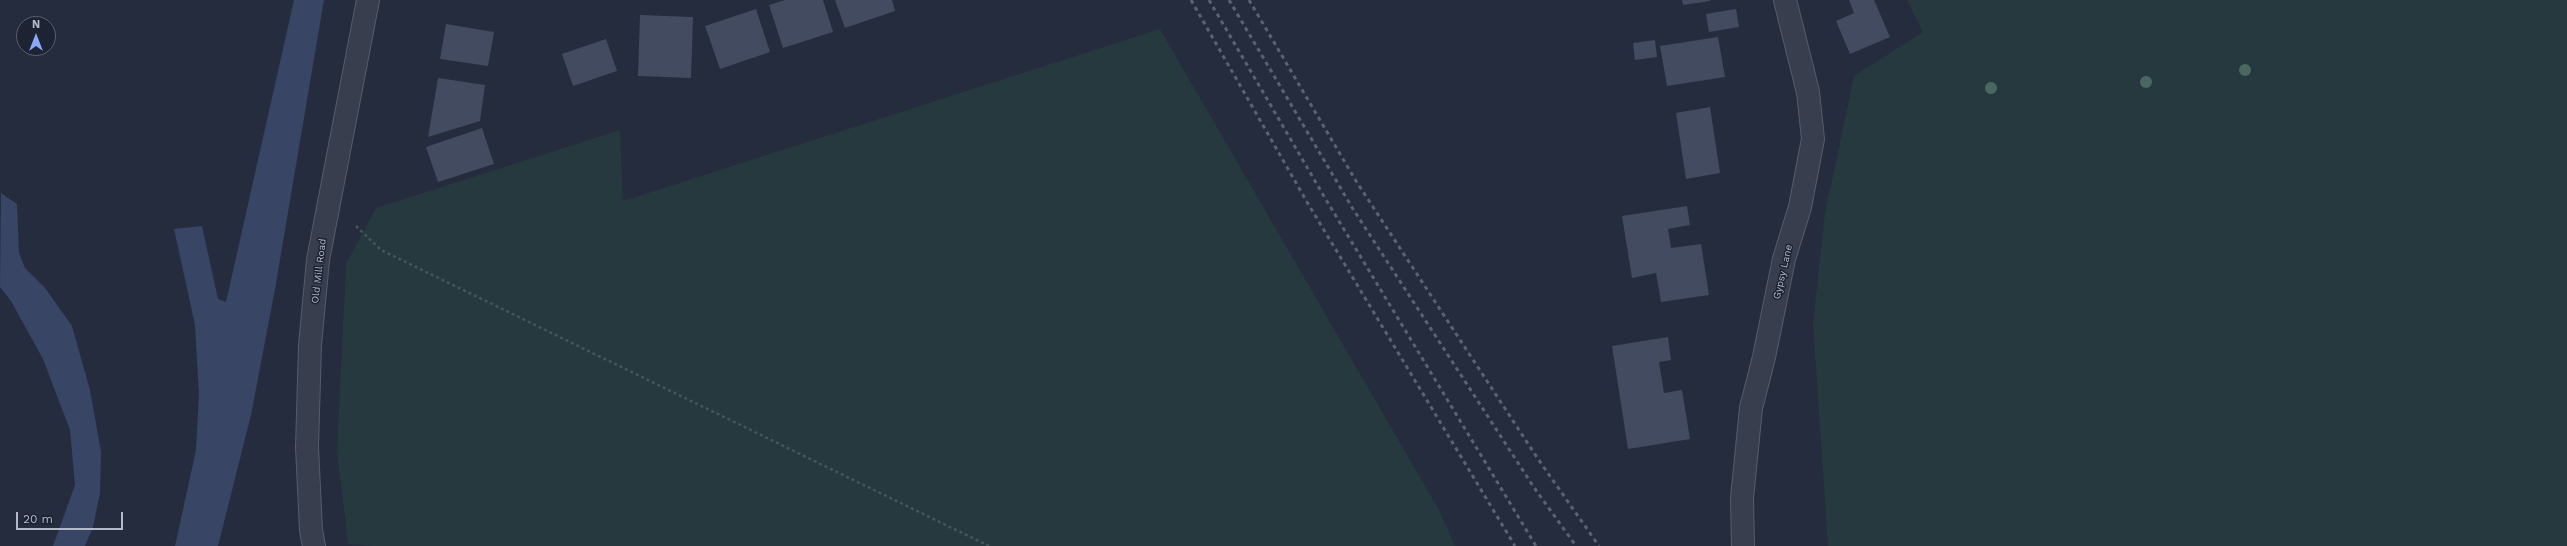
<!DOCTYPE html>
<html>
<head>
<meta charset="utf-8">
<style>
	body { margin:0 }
	#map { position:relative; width:2567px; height:546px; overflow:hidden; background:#242c3e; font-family:"Work Sans",sans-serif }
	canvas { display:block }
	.north { position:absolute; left:16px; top:16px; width:40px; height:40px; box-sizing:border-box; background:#1d2333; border:1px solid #595f6f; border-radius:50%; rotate:0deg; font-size:11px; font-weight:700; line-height:16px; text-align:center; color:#b4b9c9 }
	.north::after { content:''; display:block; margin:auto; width:14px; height:18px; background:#8aa7f8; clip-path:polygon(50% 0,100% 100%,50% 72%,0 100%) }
	.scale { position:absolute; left:16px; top:512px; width:107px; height:18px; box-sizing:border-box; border:2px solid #b4b9c9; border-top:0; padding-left:5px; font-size:12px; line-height:14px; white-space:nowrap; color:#b4b9c9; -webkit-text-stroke:3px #1d2333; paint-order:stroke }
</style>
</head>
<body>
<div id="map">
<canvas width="2567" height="546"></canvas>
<div class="north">N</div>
<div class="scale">20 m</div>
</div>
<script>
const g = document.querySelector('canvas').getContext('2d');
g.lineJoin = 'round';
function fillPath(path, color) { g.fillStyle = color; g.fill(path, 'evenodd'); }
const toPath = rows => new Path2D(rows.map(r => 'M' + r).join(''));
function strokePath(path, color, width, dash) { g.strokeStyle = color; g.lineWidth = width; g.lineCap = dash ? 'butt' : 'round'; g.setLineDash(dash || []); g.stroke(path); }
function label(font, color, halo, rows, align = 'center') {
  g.font = font + ' "Work Sans",sans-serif'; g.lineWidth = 3; g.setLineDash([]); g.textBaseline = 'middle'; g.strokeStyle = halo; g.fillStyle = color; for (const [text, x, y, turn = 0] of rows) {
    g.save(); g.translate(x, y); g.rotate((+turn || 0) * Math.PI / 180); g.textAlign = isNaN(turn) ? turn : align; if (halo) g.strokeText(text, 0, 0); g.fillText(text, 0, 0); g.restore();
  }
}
fillPath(toPath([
	[1907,0,2567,0,2567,546,1828,546,1813,324,1825,213,1854,76,1923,32],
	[1160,29,1439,510,1455,546,374,546,348,544,337,451,346,264,376,208,620,130,623,201]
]), '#26393f');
fillPath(toPath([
	[294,0,324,0,275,289,251,415,218,546,175,546,196,450,199,394,195,325,174,229,202,226,218,299,226,302],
	[1,193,17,204,19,253,25,268,45,288,72,326,90,390,101,452,100,493,93,527,85,546,53,546,75,485,70,430,43,359,11,301,0,287]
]), '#384565');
fillPath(toPath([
	[785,0,823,0,833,32,783,48,769,5],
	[835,0,892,0,895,11,845,28],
	[1682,0,1710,0,1710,1,1683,5],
	[1849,0,1874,0,1890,37,1850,54,1836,21,1854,13],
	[756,9,770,52,720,69,705,26],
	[1736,9,1739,27,1709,32,1706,14],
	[640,15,693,17,691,78,638,76],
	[446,24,494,32,488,66,440,59],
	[1718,37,1725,77,1667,86,1660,46],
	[606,39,617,71,573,86,562,54],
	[1655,40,1657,57,1635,60,1633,43],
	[438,78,485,85,480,121,428,137],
	[1710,107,1720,173,1686,179,1676,113],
	[482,128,494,164,438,182,426,147],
	[1687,206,1690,225,1668,229,1671,248,1701,244,1709,295,1661,302,1656,273,1632,278,1622,216],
	[1668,337,1671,360,1659,362,1664,393,1682,390,1690,439,1628,449,1612,346]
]), '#434b60');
const minor = toPath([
	[1743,546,1742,498,1751,408,1764,357,1784,259,1800,207,1813,139,1808,92,1785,0]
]);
const tertiary = toPath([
	[314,546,311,530,307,447,310,345,318,260,368,0]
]);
strokePath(minor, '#565c6c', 24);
strokePath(tertiary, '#565c6c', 24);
strokePath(toPath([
	[356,226,381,250,989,546]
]), '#44565c', 2.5, [3, 3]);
strokePath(minor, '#383e4e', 22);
strokePath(tertiary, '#383e4e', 22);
strokePath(toPath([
	[1191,0,1307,202,1515,546],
	[1209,0,1325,198,1536,546],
	[1229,0,1353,209,1535,489,1576,546],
	[1249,0,1356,181,1538,459,1599,546]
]), '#5a6275', 3, [4, 4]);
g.fillStyle = '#4b6860';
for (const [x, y] of [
	[2245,70],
	[2146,82],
	[1991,88]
]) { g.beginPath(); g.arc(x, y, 6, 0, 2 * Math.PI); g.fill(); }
label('10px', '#b4b9c9', '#1d2333', [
	["Old Mill Road",319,271,-83],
	["Gypsy Lane",1783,272,-77]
]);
</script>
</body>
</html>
